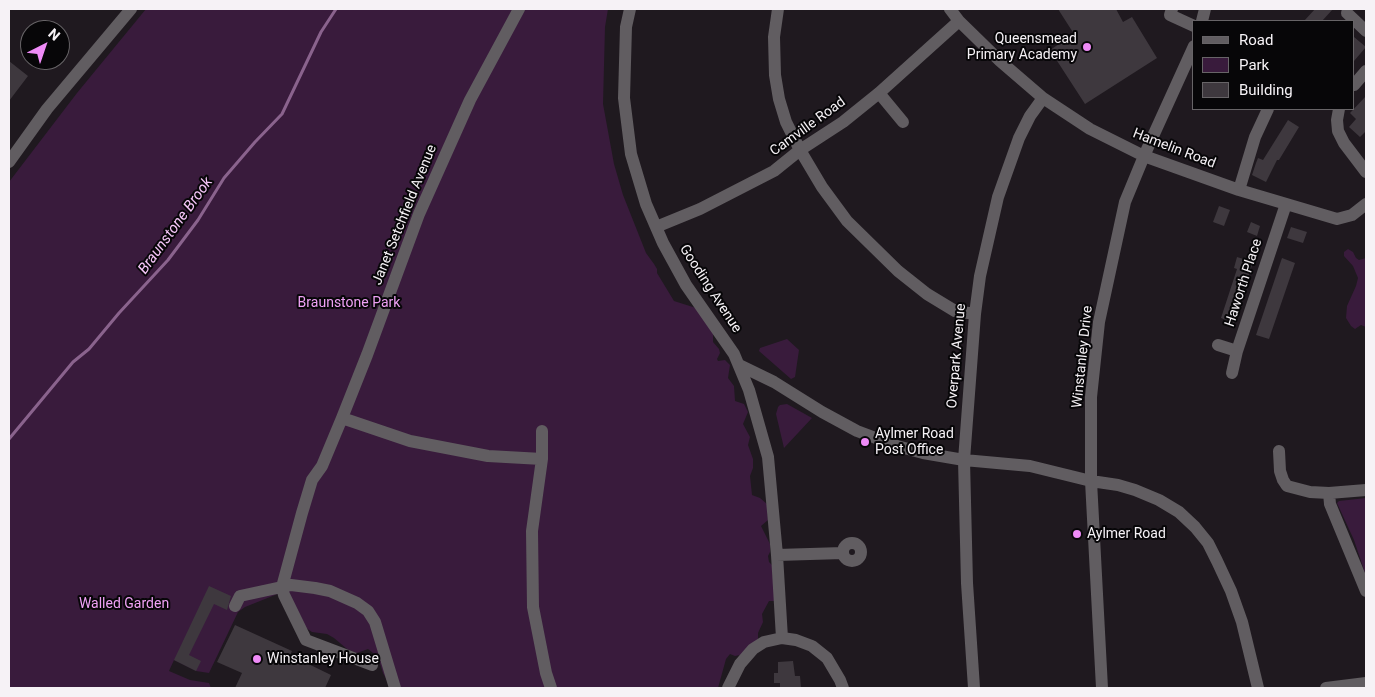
<!DOCTYPE html>
<html>
<head>
<meta charset="utf-8">
<style>
	body { margin:0 }
	#map { position:relative; width:1375px; height:697px; overflow:hidden; background:#1f191f; font-family:Roboto,sans-serif }
	canvas { display:block }
	.frame { position:absolute; inset:0; border:10px solid #f6f2f6; pointer-events:none }
	.legend { position:absolute; left:1192px; top:20px; width:162px; height:90px; box-sizing:border-box; background:#070608; border:1px solid #676467; margin:0; padding:6px 9px; list-style:none; font-size:15px; color:#f6f2f6 }
	.legend li { display:flex; align-items:center; gap:10px; height:25px }
	.legend b { width:25px; border:1px solid #676467 }
	.north { position:absolute; left:20px; top:20px; width:50px; height:50px; box-sizing:border-box; background:#070608; border:1px solid #676467; border-radius:50%; rotate:41deg; font-size:14px; font-weight:700; line-height:20px; text-align:center; color:#f6f2f6 }
	.north::after { content:''; display:block; margin:auto; width:18px; height:22px; background:#ef8bf7; clip-path:polygon(50% 0,100% 100%,50% 72%,0 100%) }
</style>
</head>
<body>
<div id="map">
<canvas width="1375" height="697"></canvas>
<div class="frame"></div>
<ul class="legend">
<li><b style="height:6px;background:#615d61"></b>Road</li>
<li><b style="height:14px;background:#391b3c"></b>Park</li>
<li><b style="height:14px;background:#3e383e"></b>Building</li>
</ul>
<div class="north">N</div>
</div>
<script>
const g = document.querySelector('canvas').getContext('2d');
g.lineJoin = 'round';
function fillPath(path, color) { g.fillStyle = color; g.fill(path, 'evenodd'); }
const toPath = rows => new Path2D(rows.map(r => 'M' + r).join(''));
function strokePath(path, color, width, dash) { g.strokeStyle = color; g.lineWidth = width; g.lineCap = dash ? 'butt' : 'round'; g.setLineDash(dash || []); g.stroke(path); }
function label(font, color, halo, rows, align = 'center') {
  g.font = font + ' Roboto,sans-serif'; g.lineWidth = 4; g.setLineDash([]); g.textBaseline = 'middle'; g.strokeStyle = halo; g.fillStyle = color; for (const [text, x, y, turn = 0] of rows) {
    g.save(); g.translate(x, y); g.rotate((+turn || 0) * Math.PI / 180); g.textAlign = isNaN(turn) ? turn : align; if (halo) g.strokeText(text, 0, 0); g.fillText(text, 0, 0); g.restore();
  }
}
fillPath(toPath([
	[146,9,608,9,605,27,603,104,614,164,623,195,646,253,654,264,657,269,657,273,674,301,696,308,713,332,713,342,719,349,720,353,717,359,718,361,725,360,730,365,728,378,734,386,735,401,744,404,748,412,743,424,750,437,748,445,753,459,753,468,750,476,752,495,760,498,767,504,768,520,761,526,770,544,770,552,768,556,769,562,772,565,775,601,769,601,762,614,763,622,758,633,758,639,750,653,735,656,730,654,726,659,718,688,391,688,383,673,378,657,368,649,357,653,347,649,334,638,327,634,312,632,306,628,280,593,245,607,238,612,209,673,196,671,174,660,169,671,190,680,209,683,211,688,9,688,9,182,77,93],
	[1348,249,1353,252,1356,258,1359,260,1366,258,1366,327,1361,325,1355,329,1351,326,1346,318,1347,306,1356,286,1358,278,1353,266,1344,256,1344,252],
	[787,339,799,350,795,377,791,379,759,351,760,348],
	[787,404,812,418,784,448,776,414,778,407,780,405],
	[1366,498,1366,576,1354,540,1337,503,1339,501]
]), '#391b3c');
strokePath(toPath([
	[9,439,73,362,89,349,119,313,168,260,198,220,224,178,255,142,282,114,321,32,336,9]
]), '#8a638d', 3);
fillPath(toPath([
	[1058,9,1116,9,1123,22,1132,17,1157,58,1085,104,1050,50,1074,34],
	[1315,9,1333,9,1322,21,1304,21],
	[1354,37,1366,47,1354,61],
	[9,61,28,76,9,101],
	[1366,96,1366,131,1360,137,1349,127,1356,119,1350,113],
	[1288,120,1299,127,1279,160,1277,160,1266,182,1252,175,1256,163,1258,158,1263,160],
	[1219,206,1230,210,1224,226,1213,222],
	[1251,222,1260,226,1257,236,1247,232],
	[1291,227,1307,232,1303,243,1287,238],
	[1237,257,1253,262,1234,323,1221,318,1237,269,1234,268],
	[1282,258,1295,263,1269,339,1256,335],
	[209,586,231,596,227,610,214,604,189,655,201,661,196,671,174,660],
	[235,625,292,651,290,655,331,675,325,688,235,688,242,673,217,662],
	[793,661,795,676,800,676,801,688,780,688,780,683,774,683,774,673,778,673,778,662]
]), '#3e383e');
strokePath(toPath([
	[630,9,626,27,624,98,631,154,646,204,663,243,686,285,734,354,749,390,768,457,777,555,782,638],
	[778,9,774,37,775,75,779,99,786,122,800,150,822,187,847,221,898,271,927,294,955,311,975,314],
	[950,9,959,21,1000,61,1043,98,1090,129,1144,156,1239,190,1337,219,1352,215,1366,204],
	[1172,9,1170,15,1194,26],
	[1347,13,1366,31],
	[1202,21,1205,9],
	[1354,85,1366,71],
	[879,93,903,122],
	[1339,109,1337,120,1338,131,1344,143,1366,172],
	[9,162,47,109,131,9],
	[1239,190,1255,137,1268,109],
	[656,227,700,209,774,171,800,150,843,122,879,93,959,21],
	[1218,345,1237,351,1286,204],
	[739,365,774,382,822,412,857,431,897,446,923,453,964,460,1030,466,1091,481,1118,485,1135,490,1159,500,1179,512,1195,527,1208,543,1217,561,1231,591,1242,622,1258,688],
	[1232,373,1237,351],
	[342,418,410,441,488,456,542,459],
	[542,431,542,459,532,531,533,607,546,673,551,688],
	[1279,451,1280,471,1283,480,1287,486,1310,492,1329,493,1366,490],
	[1329,493,1330,504,1366,591],
	'843 552a9 9 0 1 1 18 0a9 9 0 1 1-18 0Z',
	[777,555,843,553],
	[235,606,240,596,291,585,315,588,330,591,357,603,368,611,375,622,395,688],
	[372,665,306,640,284,595,282,587,302,513,312,480,322,466,342,418,367,355,419,214,470,100,519,9],
	[728,688,740,664,753,649,764,642,782,638,796,640,812,646,827,658,840,680,843,688],
	[974,688,967,583,964,460,975,314,980,276,998,197,1019,138,1030,116,1043,98],
	[1102,688,1091,481,1091,397,1099,322,1125,202,1144,156,1194,46],
	[1326,688,1366,683]
]), '#615d61', 12);
for (const [x, y, r, color] of [
	[1087,47,5,"#ef8bf7"],
	[865,442,5,"#ef8bf7"],
	[1077,534,5,"#ef8bf7"],
	[257,659,5,"#ef8bf7"]
]) { const dot = new Path2D(); dot.arc(x, y, r, 0, 2 * Math.PI); g.fillStyle = color; g.fill(dot); strokePath(dot, '#070608', 2); }
label('14px', '#f6f2f6', '#070608', [
	["Queensmead",1077,39,"right"],
	["Primary Academy",1077,55,"right"],
	["Aylmer Road",875,434],
	["Post Office",875,450],
	["Aylmer Road",1087,534],
	["Winstanley House",267,659]
], 'left');
label('14px', '#f6f2f6', '#070608', [
	["Camville Road",808,127,-36],
	["Hamelin Road",1174,149,21],
	["Janet Setchfield Avenue",405,215,-68],
	["Haworth Place",1244,283,-72],
	["Gooding Avenue",710,289,57],
	["Overpark Avenue",957,356,-85],
	["Winstanley Drive",1083,357,-84]
]);
label('14px', '#efa1f5', '#070608', [
	["Braunstone Park",349,303],
	["Walled Garden",124,604]
]);
label('italic 15px', '#f6c6f9', '#070608', [
	["Braunstone Brook",176,226,-54]
]);
</script>
</body>
</html>
